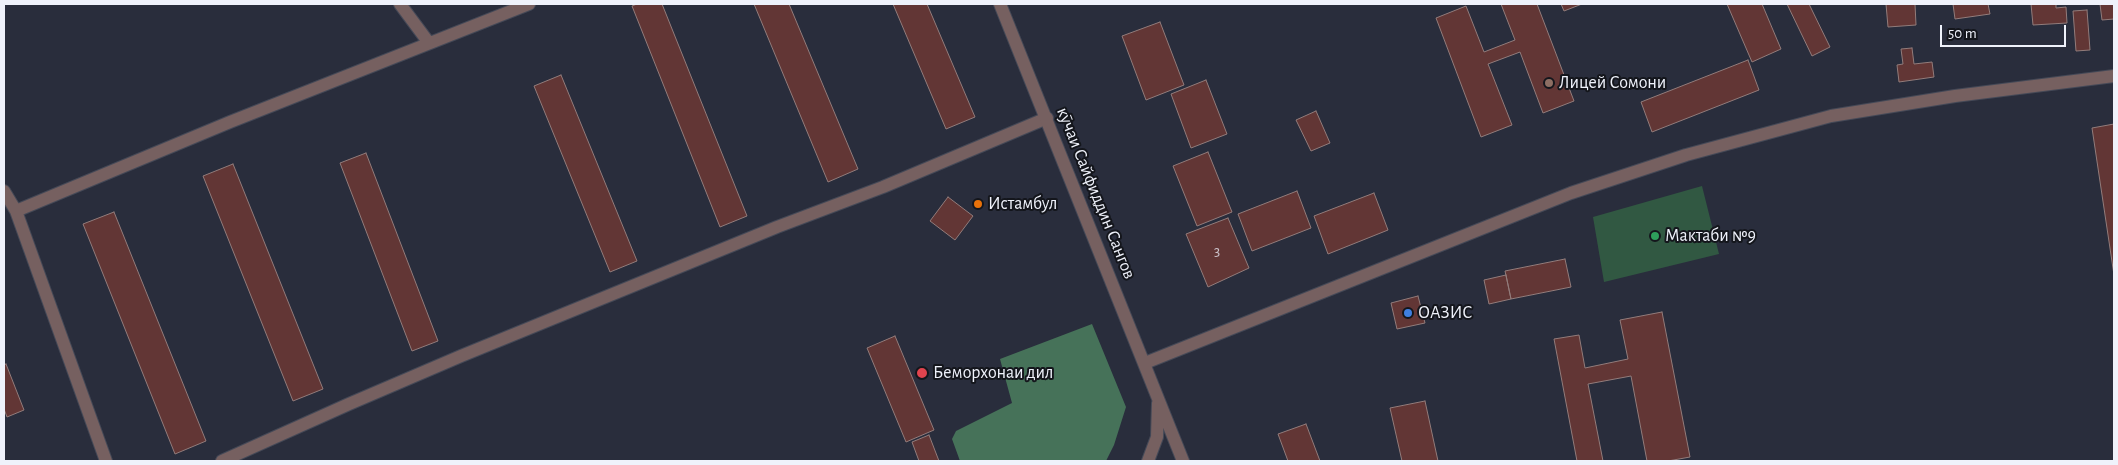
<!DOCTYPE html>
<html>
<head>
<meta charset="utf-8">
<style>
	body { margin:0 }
	#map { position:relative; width:2118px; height:465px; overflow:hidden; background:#292d3c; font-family:"Alegreya Sans",sans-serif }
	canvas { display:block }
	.frame { position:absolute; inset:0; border:5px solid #eff2fb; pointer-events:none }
	.scale { position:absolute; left:1940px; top:25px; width:126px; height:22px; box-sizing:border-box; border:2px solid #eff2fb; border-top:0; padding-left:6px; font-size:15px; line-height:18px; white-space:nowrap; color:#eff2fb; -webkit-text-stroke:4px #14161c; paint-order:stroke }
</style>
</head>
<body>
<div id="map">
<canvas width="2118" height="465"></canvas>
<div class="frame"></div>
<div class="scale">50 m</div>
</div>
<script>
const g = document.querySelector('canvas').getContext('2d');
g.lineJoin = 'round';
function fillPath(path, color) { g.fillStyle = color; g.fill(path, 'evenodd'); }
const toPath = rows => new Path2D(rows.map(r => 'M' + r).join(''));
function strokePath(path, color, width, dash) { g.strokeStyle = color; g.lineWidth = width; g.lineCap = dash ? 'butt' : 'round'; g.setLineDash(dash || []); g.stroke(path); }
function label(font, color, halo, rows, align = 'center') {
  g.font = font + ' "Alegreya Sans",sans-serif'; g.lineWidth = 4; g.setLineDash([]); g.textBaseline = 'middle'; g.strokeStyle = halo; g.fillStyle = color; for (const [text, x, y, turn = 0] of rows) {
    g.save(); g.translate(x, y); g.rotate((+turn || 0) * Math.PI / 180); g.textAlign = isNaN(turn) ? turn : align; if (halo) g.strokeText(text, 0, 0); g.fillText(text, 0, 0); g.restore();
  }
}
fillPath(toPath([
	[1702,186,1719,254,1604,282,1593,217]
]), '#315842');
fillPath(toPath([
	[1092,324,1126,407,1114,445,1106,461,960,461,952,439,956,431,1012,403,1000,359]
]), '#467259');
const building = toPath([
	[637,4,662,4,747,216,720,227,632,6,637,4],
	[754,4,789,4,858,169,828,182,754,4],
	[893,4,927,4,975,117,946,129,893,4],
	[1501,4,1537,4,1574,101,1543,113,1520,52,1488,64,1512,125,1481,137,1436,18,1466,6,1484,52,1515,40,1501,4],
	[1561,4,1582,4,1564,11,1561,4],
	[1727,4,1762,4,1781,49,1752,62,1727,4],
	[1787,4,1809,4,1830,47,1812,56,1787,4],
	[1886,4,1915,4,1916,25,1888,27,1886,4],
	[1953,4,1988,4,1990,14,1955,19,1953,4],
	[2031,4,2056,4,2056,8,2066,7,2067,23,2033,25,2031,4],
	[2100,4,2114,4,2114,19,2102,20,2100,4],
	[2087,10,2090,50,2076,51,2073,11,2087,10],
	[1160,22,1184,85,1146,100,1122,36,1160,22],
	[1912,48,1914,64,1932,62,1934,77,1899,82,1897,65,1903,64,1901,49,1912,48],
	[1748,60,1759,90,1652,132,1641,102,1748,60],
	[561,75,637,261,610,272,534,86,561,75],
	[1206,80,1227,134,1191,148,1171,94,1206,80],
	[1316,111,1330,143,1311,151,1296,120,1316,111],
	[2114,124,2114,275,2092,128,2114,124],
	[1208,152,1232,212,1197,226,1173,166,1208,152],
	[366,153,438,341,412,351,340,163,366,153],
	[233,164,323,389,293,401,203,176,233,164],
	[1297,191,1311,228,1252,251,1238,214,1297,191],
	[1374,193,1388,230,1328,254,1314,216,1374,193],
	[948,197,973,216,955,240,930,221,948,197],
	[114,212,206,441,175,454,83,224,114,212],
	[1228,218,1249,268,1208,287,1186,234,1228,218],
	[1565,259,1571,287,1511,299,1505,271,1565,259],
	[1506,275,1511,299,1489,304,1484,280,1506,275],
	[1418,296,1425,323,1397,329,1391,303,1418,296],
	[1662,312,1690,457,1668,461,1647,461,1631,376,1588,384,1603,461,1577,461,1554,339,1579,335,1585,368,1628,359,1620,320,1662,312],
	[895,336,934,430,906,442,867,348,895,336],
	[6,364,24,410,7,417,4,409,4,365,6,364],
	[1425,401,1438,461,1402,461,1390,408,1425,401],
	[1306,424,1320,461,1288,461,1278,434,1306,424],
	[929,435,939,461,919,461,912,442,929,435]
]);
fillPath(building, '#623635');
strokePath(building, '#927c7b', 1);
const minor = toPath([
	[400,4,429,43],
	[4,191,16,211,106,461],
	[16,211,230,122,529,4],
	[222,461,349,404,461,356,777,227,883,187,1047,118]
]);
const tertiary = toPath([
	[1000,4,1183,461],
	[1145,363,1571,193,1686,155,1831,116,1955,96,2114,76],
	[1148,461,1157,437,1158,403]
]);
strokePath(minor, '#454957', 14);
strokePath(tertiary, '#454957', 14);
strokePath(minor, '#766060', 12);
strokePath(tertiary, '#766060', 12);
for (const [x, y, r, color] of [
	[1549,83,5,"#8d6e63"],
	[978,204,5,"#e8710a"],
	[1655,236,5,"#2e9e5b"],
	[1408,313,5,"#3f7fe0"],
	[922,373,6,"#e0444e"]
]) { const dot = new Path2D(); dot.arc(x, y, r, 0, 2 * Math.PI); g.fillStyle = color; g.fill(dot); strokePath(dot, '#14161c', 2); }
label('15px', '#ccc3ca', null, [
	["3",1217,251]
]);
label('18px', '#eff2fb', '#14161c', [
	["Лицей Сомони",1559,83],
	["Истамбул",988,204],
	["Мактаби №9",1665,236],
	["ОАЗИС",1418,313],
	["Беморхонаи дил",933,373]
], 'left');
label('18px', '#eff2fb', '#14161c', [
	["кӯчаи Сайфиддин Сангов",1096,193,68]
]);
</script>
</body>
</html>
